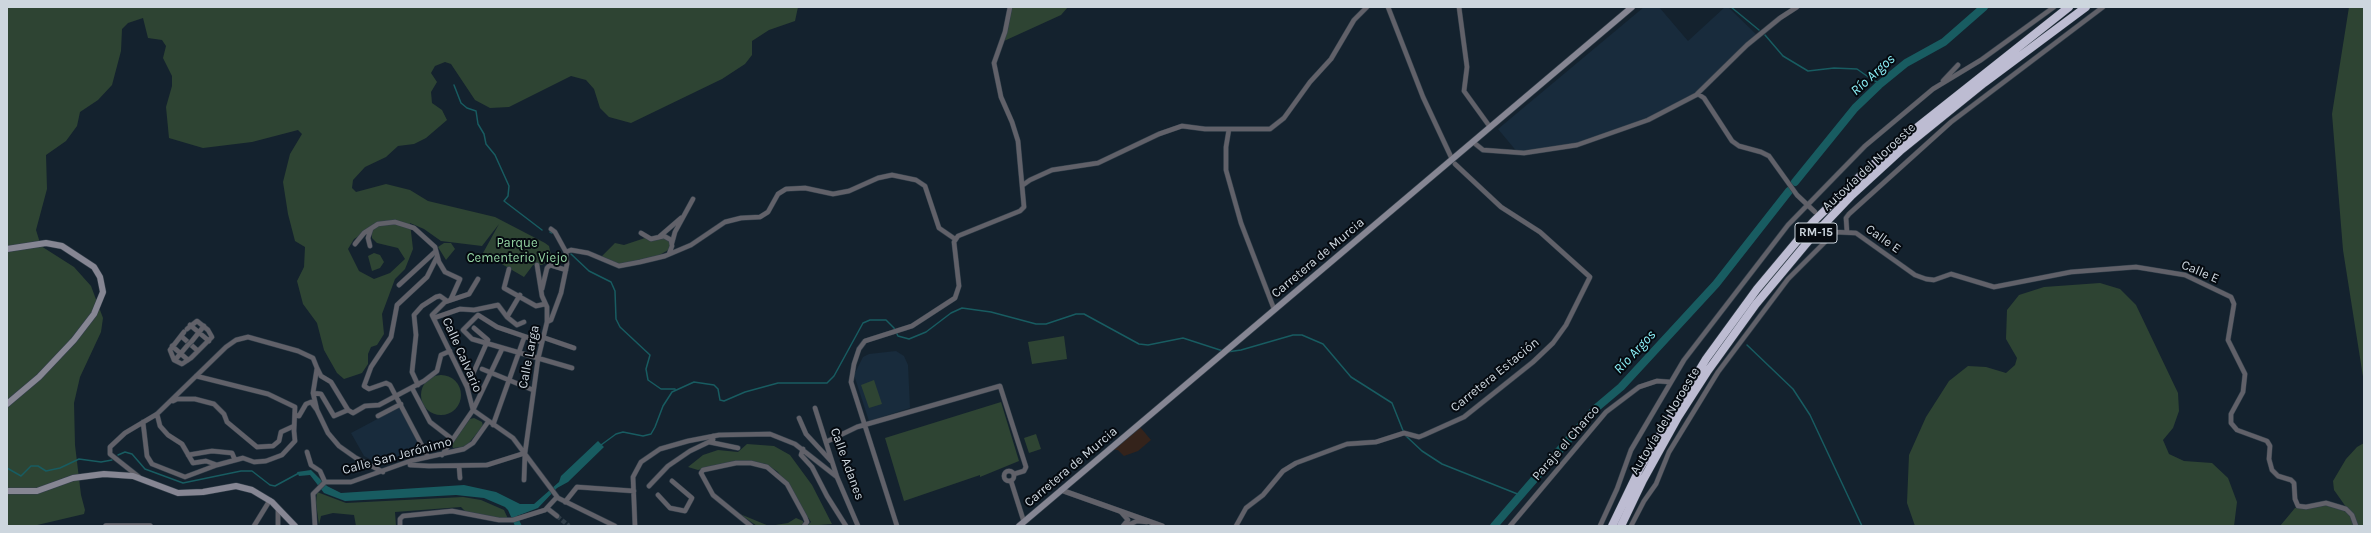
<!DOCTYPE html>
<html>
<head>
<meta charset="utf-8">
<style>
	body { margin:0 }
	#map { position:relative; width:2371px; height:533px; overflow:hidden; background:#14222e; font-family:Karla,sans-serif }
	canvas { display:block }
	.frame { position:absolute; inset:0; border:8px solid #cdd6de; pointer-events:none }
</style>
</head>
<body>
<div id="map">
<canvas width="2371" height="533"></canvas>
<div class="frame"></div>
</div>
<script>
const g = document.querySelector('canvas').getContext('2d');
g.lineJoin = 'round';
function fillPath(path, color) { g.fillStyle = color; g.fill(path, 'evenodd'); }
const toPath = rows => new Path2D(rows.map(r => 'M' + r).join(''));
function strokePath(path, color, width, dash) { g.strokeStyle = color; g.lineWidth = width; g.lineCap = dash ? 'butt' : 'round'; g.setLineDash(dash || []); g.stroke(path); }
function label(font, color, halo, rows, align = 'center') {
  g.font = font + ' Karla,sans-serif'; g.lineWidth = 4; g.setLineDash([]); g.textBaseline = 'middle'; g.strokeStyle = halo; g.fillStyle = color; for (const [text, x, y, turn = 0] of rows) {
    g.save(); g.translate(x, y); g.rotate((+turn || 0) * Math.PI / 180); g.textAlign = isNaN(turn) ? turn : align; if (halo) g.strokeText(text, 0, 0); g.fillText(text, 0, 0); g.restore();
  }
}
fillPath(toPath([
	[1140,427,1151,440,1138,451,1124,456,1118,450,1112,450]
]), '#34231b');
fillPath(toPath([
	[1644,7,1659,7,1688,41,1725,7,1728,7,1758,36,1697,94,1666,112,1585,143,1518,153,1498,129],
	[896,351,904,356,908,365,910,408,869,421,854,375,863,357,869,354],
	[400,407,422,451,410,457,370,459,364,456,351,433]
]), '#182b3c');
fillPath(toPath([
	[7,7,798,7,795,21,769,30,752,41,752,55,745,64,722,79,631,123,609,117,600,108,594,89,586,80,571,76,509,107,490,108,475,100,451,64,445,62,435,66,431,73,437,82,431,92,432,103,442,110,447,120,426,138,414,144,398,146,386,157,365,167,353,180,352,188,356,192,386,184,410,190,428,201,495,217,545,243,549,246,552,259,542,265,533,265,524,277,483,253,499,224,482,246,441,241,424,229,410,223,413,249,405,269,395,279,382,314,384,334,377,345,371,347,368,354,368,364,362,373,344,379,337,373,324,350,317,323,303,304,297,281,304,267,305,247,295,241,288,214,283,182,290,154,302,134,298,130,252,142,203,148,169,138,166,107,172,86,172,76,163,58,166,46,162,40,148,38,143,18,128,23,122,29,121,51,112,85,98,100,80,112,77,126,66,141,46,155,47,189,36,230,41,246,74,267,91,286,103,318,101,332,80,377,74,403,75,445,81,495,85,510,84,514,33,526,7,526],
	[372,228,372,238,377,243,398,248,405,259,390,273,374,279,359,271,348,249,354,239],
	[1010,7,1068,7,1061,15,1004,41],
	[2349,7,2364,7,2364,383,2343,250,2332,114],
	[645,238,651,241,665,238,670,242,670,249,656,257,624,263,619,264,601,257,615,243,624,245],
	[444,243,451,243,455,249,446,260,438,247],
	[374,253,380,255,384,262,380,268,372,271,368,256],
	[2100,283,2120,289,2136,305,2178,393,2179,411,2173,428,2163,440,2169,454,2184,461,2212,463,2228,478,2237,502,2234,526,1915,526,1907,503,1909,455,1926,417,1949,381,1968,366,1986,367,2006,373,2015,365,2017,358,2006,339,2007,310,2019,295,2044,287],
	[1064,336,1067,359,1032,364,1028,342],
	'421 395a20 20 0 1 1 40 0a20 20 0 1 1-40 0Z',
	[874,380,882,404,869,408,861,385],
	[1001,402,1019,461,980,477,980,475,904,501,885,438],
	[474,418,482,422,483,426,468,444,464,447,453,448,452,444,470,419],
	[1036,434,1041,449,1029,453,1024,438],
	[2364,443,2364,526,2280,526,2295,508,2326,503,2351,514,2334,490,2333,481,2346,459,2357,447],
	[747,444,774,446,790,455,812,485,832,524,807,526,811,522,778,472,766,464,738,461,698,470,688,467,703,455,718,450,738,452],
	[317,492,346,503,463,497,481,500,504,510,509,521,468,514,461,507,395,512,396,526,356,526,354,515,333,513,321,516,319,525,316,503],
	[740,514,769,526,788,523,796,518,803,521,803,524,799,526,757,526]
]), '#2e4433');
fillPath(toPath([
	[598,441,604,447,568,482,557,488,538,508,517,516,522,526,515,526,508,510,505,507,484,498,456,495,345,501,324,493,310,475,299,476,297,472,311,470,327,486,341,493,464,485,496,492,520,504,534,504,559,482,561,476]
]), '#185c61');
strokePath(toPath([
	[1731,7,1759,30],
	[1765,35,1783,56,1808,71,1834,68,1857,69,1874,81,1882,83],
	[454,85,461,103,467,108,476,111,478,124,484,134,486,144,495,155,509,186,508,196,504,201,542,230],
	[550,232,552,233],
	[571,254,589,271,611,282,615,291,616,319,620,327,650,355,646,369,648,380,661,389,675,389],
	[1747,345,1793,389,1810,415,1862,526],
	[1227,352,1241,350,1293,335,1302,335,1323,344,1351,377,1392,403,1404,433],
	[1406,436,1422,451,1442,464,1520,495],
	[601,445,616,434,623,432,643,436,651,434,655,427,663,406,672,392,694,382,714,385,718,389,720,400,724,401,745,392,778,383,827,383,834,376,863,323,870,320,886,320,894,328,898,336,909,339,926,332,951,313,962,308,991,312,1036,324,1046,324,1076,314,1084,314,1139,344,1148,345,1183,338,1223,351],
	[118,455,125,452,132,454,145,469,183,483,241,471,252,471,270,485,275,486,299,473],
	[7,468,21,476,31,466,38,466,46,471,60,468,79,459,101,462,112,460]
]), '#185c61', 1.5);
strokePath(toPath([
	[1795,182,1855,108,1879,85,1906,63,1944,42,1984,7],
	[1494,526,1595,409,1621,387,1716,284,1789,191]
]), '#185c61', 8);
strokePath(toPath([
	[557,516,569,526]
]), '#303d48', 4.5, [4.5, 2]);
const minor = toPath([
	[1388,7,1423,97,1452,159],
	[1459,7,1467,67,1464,91,1490,127],
	[1943,81,1958,65],
	[1697,94,1747,45,1780,18,1797,7],
	[1229,129,1226,147,1226,170,1241,223,1274,309],
	[1473,142,1483,150,1524,153,1577,145,1648,120,1698,94,1704,98,1732,141,1739,146,1761,152,1769,156,1797,195,1815,212],
	[1023,185,1030,180,1052,170,1098,163,1159,134,1182,126,1205,129,1270,129,1284,118,1310,82,1331,59,1354,20,1367,7],
	[1829,227,1835,232,1856,233,1915,275,1926,279,1934,280,1951,274,1994,287,2071,272,2136,267,2185,275,2231,297,2234,304,2228,340,2245,374,2243,392,2231,414,2231,423,2237,430,2267,441,2270,446,2269,459,2272,470,2278,476,2291,480,2294,483,2295,499,2298,506,2306,507,2326,503,2346,509,2352,515,2356,526],
	[1847,232,1846,218,1849,214,1951,122,2103,7],
	[641,233,651,239,664,236,671,240,672,246,669,254],
	[659,237,681,218],
	[672,243,675,232,693,199],
	[355,244,364,233,378,224,395,222,414,228,435,247,439,262,445,272,460,279,451,299],
	[370,246,368,238,371,229],
	[566,252,571,250,588,253,619,266,640,262,665,256,691,245,725,222,741,218,760,217,768,212,778,194,786,189,805,188,833,194,849,191,878,178,892,175,916,180,925,186,939,228,955,239],
	[509,269,504,288,536,306,545,304],
	[478,279,469,294,445,302,432,315,467,387,473,410,513,438,558,498,615,526],
	[399,285,436,251],
	[542,289,547,268,550,265,566,270],
	[507,317,517,325,524,322],
	[434,318,460,309,474,310,498,305,507,317,520,295],
	[547,322,551,320,561,293,567,264,566,252,555,232,551,229],
	[190,325,209,341],
	[184,332,170,350,174,360,182,364,191,358,212,337,208,330,197,321,187,329],
	[181,336,198,351],
	[542,337,574,348],
	[192,341,204,326],
	[541,342,497,327,478,315,463,330,472,339,572,368],
	[172,346,188,360],
	[175,360,187,346],
	[317,368,321,376,331,382,348,410],
	[482,369,533,390],
	[418,385,412,372,416,335,414,315,422,306,436,297,440,296,447,301],
	[467,387,488,340,474,328],
	[412,388,430,422,452,439],
	[313,393,321,394,334,416,348,410],
	[173,401,177,399,195,399,214,404,224,414,227,422,257,447,273,446,279,441,281,432,294,426],
	[815,408,837,477,858,526],
	[348,410,353,413,365,406,379,405,424,381,437,371,441,355,450,351],
	[157,414,160,426,168,435,182,444,193,463,206,461,217,465],
	[295,415,299,416,306,404,311,402,317,410,328,433,339,446,356,458,383,472],
	[378,416,401,404],
	[799,418,806,434,831,461],
	[143,422,147,456,152,464,185,477,217,465,243,458,254,462,266,461,282,455,295,441,294,431,295,407,268,394,196,376],
	[493,425,524,338],
	[709,442,738,448],
	[826,442,857,427,1000,386,1026,467,1024,471,1014,474],
	[803,449,801,455,812,467,827,496,846,526],
	[307,452,311,465,320,471,325,482],
	[188,455,212,451,232,453,235,460],
	[442,455,473,410,502,349],
	[428,457,390,385,386,383,369,389,364,386,371,367,391,337,397,305,427,277,437,257],
	[410,461,410,465,429,466,487,465,525,453],
	[459,466,460,478],
	'1004 476a5 5 0 1 1 10 0a5 5 0 1 1-10 0Z',
	[139,477,110,454,110,447,125,433,157,414,226,347,236,340,248,337,298,351,313,358,317,368,313,393,317,410],
	[524,480,525,453,538,359,547,322,547,307,542,296,537,265],
	[1011,481,1024,522],
	[649,486,668,466,690,451,713,440,713,436],
	[658,495,670,508,685,511,692,498,672,481],
	[565,502,577,487,634,491],
	[548,509,557,516],
	[1121,512,1128,520,1123,526],
	[254,526,270,500],
	[278,526,278,508],
	[315,526,313,494,325,482,351,482,410,461,464,449,473,443,488,422],
	[400,526,400,519,403,516,452,511,499,520,513,520,545,510,557,497],
	[635,526,633,477,641,462,660,449,688,441,719,435,770,434,795,444,837,477],
	[751,526,713,495,701,473,703,470,736,463,751,463,767,467,787,484,805,517,807,522,804,526],
	[897,526,851,382,854,364,859,349,865,341,912,326,955,298,959,286,954,242,958,236,1020,211,1024,207,1018,141,1012,122,1001,97,994,63,1005,32,1010,7],
	[1126,526,1137,521,1147,522],
	[1236,526,1246,508,1263,495,1283,471,1296,463,1347,444,1376,442,1404,433,1419,437,1424,435,1464,417,1533,362,1553,343,1566,325,1590,277,1540,232,1501,207,1455,164],
	[1510,526,1606,412,1639,387,1657,381,1670,382],
	[1600,526,1617,489,1631,450,1684,360,1788,225,1865,146,1933,89,1981,60,2054,7],
	[1631,526,1644,501,1656,484,1669,452,1718,372,1788,279,1835,232]
]);
const tertiary = toPath([
	[1061,490,1162,526],
	[106,526,150,526]
]);
const secondary = toPath([
	[7,249,46,243,62,246,94,267,100,277,103,292,94,314,74,340,39,377,7,404],
	[7,491,37,491,73,478,104,474,133,476,178,493,203,492,236,486,252,490,272,502,295,526],
	[1019,526,1632,7]
]);
const motorway = toPath([
	[1612,526,1640,468,1706,359,1757,289,1813,222,1862,174,1905,137,2069,7],
	[1621,526,1643,480,1678,417,1707,372,1756,304,1811,238,1852,195,1900,151,1984,83,2086,7]
]);
strokePath(minor, '#323f4a', 5.5);
strokePath(tertiary, '#323f4a', 6);
strokePath(secondary, '#323f4a', 7);
strokePath(motorway, '#323f4a', 9);
strokePath(minor, '#616169', 4.5);
strokePath(tertiary, '#616169', 5.5);
strokePath(secondary, '#868693', 6);
strokePath(motorway, '#bdbcd2', 8);
const minorBridge = toPath([
	[187,346,192,341]
]);
strokePath(minorBridge, '#323f4a', 5.5, []);
strokePath(minorBridge, '#616169', 4.5);
for (const [x, y, w] of [
	[1816,233,42]
]) { const box = new Path2D(); box.roundRect(x - w / 2, y - 10, w, 20, 3); g.fillStyle = '#050a10'; g.fill(box); strokePath(box, '#cdd6de', 1); }
label('bold 12px', '#cdd6de', null, [
	["RM-15",1816,233]
]);
label('13px', '#cdd6de', '#050a10', [
	["Autovía del Noroeste",1869,167,-43],
	["Calle E",1883,239,35],
	["Carretera de Murcia",1318,258,-40],
	["Calle E",2200,272,23],
	["Calle Calvario",462,355,66],
	["Calle Larga",529,357,-79],
	["Carretera Estación",1495,375,-39],
	["Autovía del Noroeste",1665,421,-59],
	["Paraje el Charco",1566,443,-49],
	["Calle San Jerónimo",397,456,-15],
	["Calle Adanes",847,464,70],
	["Carretera de Murcia",1071,467,-40]
]);
label('13px', '#96d6a5', '#050a10', [
	["Parque",517,243],
	["Cementerio Viejo",517,258]
]);
label('italic 14px', '#8cf1f9', '#050a10', [
	["Río Argos",1873,75,-42],
	["Río Argos",1635,352,-47]
]);
</script>
</body>
</html>
